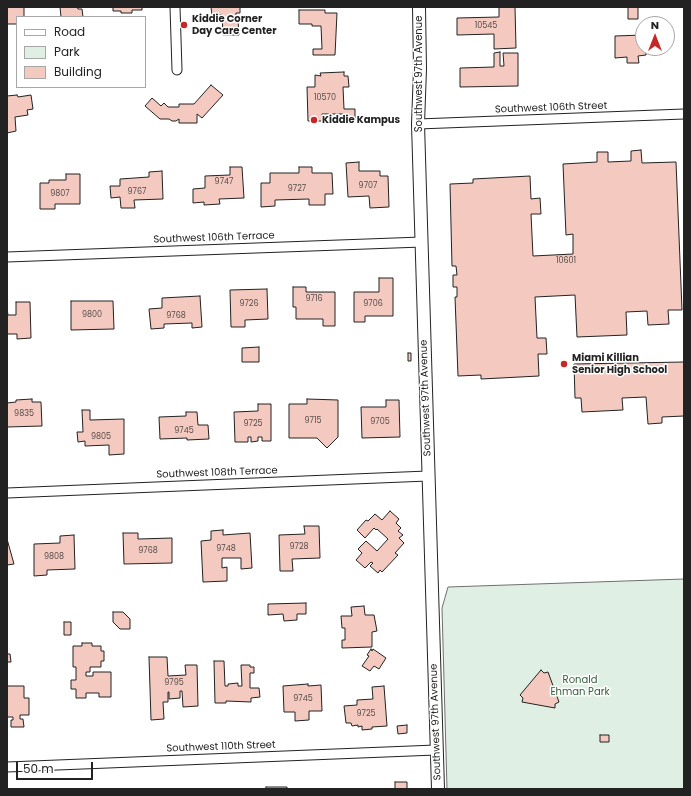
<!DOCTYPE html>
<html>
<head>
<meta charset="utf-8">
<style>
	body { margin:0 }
	#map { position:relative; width:691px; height:796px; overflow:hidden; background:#fff; font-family:Poppins,sans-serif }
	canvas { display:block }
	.frame { position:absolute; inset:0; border:8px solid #222; pointer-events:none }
	.legend { position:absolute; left:16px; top:16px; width:130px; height:72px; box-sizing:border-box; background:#fff; border:1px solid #a7a7a7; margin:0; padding:5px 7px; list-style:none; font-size:12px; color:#222 }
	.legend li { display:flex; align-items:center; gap:8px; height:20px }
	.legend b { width:20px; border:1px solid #a7a7a7 }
	.north { position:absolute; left:635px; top:16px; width:40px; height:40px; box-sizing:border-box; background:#fff; border:1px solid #a7a7a7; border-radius:50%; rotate:0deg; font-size:11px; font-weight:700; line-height:16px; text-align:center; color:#222 }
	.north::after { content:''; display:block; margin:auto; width:14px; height:18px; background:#c62828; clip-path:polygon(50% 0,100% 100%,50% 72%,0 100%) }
	.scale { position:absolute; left:16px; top:762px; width:77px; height:18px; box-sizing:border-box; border:2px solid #222; border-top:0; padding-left:5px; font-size:12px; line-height:14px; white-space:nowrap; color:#222; -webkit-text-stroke:3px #fff; paint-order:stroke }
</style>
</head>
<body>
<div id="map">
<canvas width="691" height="796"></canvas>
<div class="frame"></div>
<ul class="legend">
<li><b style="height:5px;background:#fff"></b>Road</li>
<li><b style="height:11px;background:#e0efe3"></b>Park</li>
<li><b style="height:11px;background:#f3c9c0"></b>Building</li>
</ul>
<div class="north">N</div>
<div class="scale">50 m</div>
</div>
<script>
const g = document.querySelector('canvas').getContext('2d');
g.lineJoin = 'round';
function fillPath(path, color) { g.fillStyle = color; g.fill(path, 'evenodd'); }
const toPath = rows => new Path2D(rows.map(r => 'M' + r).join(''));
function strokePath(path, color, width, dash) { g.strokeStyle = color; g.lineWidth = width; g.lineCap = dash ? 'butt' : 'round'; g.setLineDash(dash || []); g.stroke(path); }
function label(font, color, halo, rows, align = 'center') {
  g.font = font + ' Poppins,sans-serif'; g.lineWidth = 3; g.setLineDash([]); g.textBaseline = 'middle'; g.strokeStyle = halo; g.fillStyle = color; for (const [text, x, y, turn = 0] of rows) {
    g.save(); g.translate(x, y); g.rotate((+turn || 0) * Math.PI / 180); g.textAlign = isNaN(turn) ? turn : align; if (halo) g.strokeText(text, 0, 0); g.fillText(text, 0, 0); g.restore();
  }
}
const green = toPath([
	[684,579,684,789,447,789,442,608,448,587,684,579]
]);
fillPath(green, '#e0efe3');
strokePath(green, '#6f6f6f', 1);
const building = toPath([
	[7,7,24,7,24,17,17,17,17,24,7,24,7,7],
	[60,7,77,7,78,9,82,9,83,17,61,17,60,7],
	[113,7,142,7,142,10,132,10,132,13,121,13,121,11,113,11,113,7],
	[211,7,240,7,240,13,236,13,236,20,238,20,239,35,223,35,222,15,212,15,211,7],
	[499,7,515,7,516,48,494,49,494,34,457,35,457,18,499,17,499,7],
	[628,7,638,7,638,19,628,19,628,7],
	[299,10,325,10,325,13,337,13,335,55,313,55,313,49,322,49,321,26,312,26,312,24,299,24,299,10],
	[643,35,643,48,646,48,646,55,638,56,639,63,627,63,627,57,615,58,615,36,643,35],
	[500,52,500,66,504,66,503,53,518,53,518,86,460,87,460,68,494,67,494,53,500,52],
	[344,72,344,76,348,76,349,87,343,87,344,109,355,109,355,120,343,121,343,114,322,114,322,121,308,121,307,87,315,87,315,75,321,76,320,73,344,72],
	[211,85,223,95,202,118,197,114,197,123,179,123,179,119,176,121,172,121,169,119,160,119,145,106,152,98,161,106,164,103,168,107,179,107,179,104,194,104,211,85],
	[17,95,18,97,31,95,33,109,27,110,28,115,15,117,16,131,7,133,7,96,17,95],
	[641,150,642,163,676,162,682,310,668,310,669,324,648,325,647,311,626,312,627,335,577,337,575,295,535,297,537,338,546,338,547,354,538,354,539,376,481,379,481,375,458,376,455,297,457,297,457,287,453,287,453,275,457,275,456,266,452,266,450,184,473,183,473,179,530,176,531,199,540,198,541,214,531,214,533,256,573,254,573,234,566,235,563,164,597,162,597,152,608,152,608,162,631,161,631,151,641,150],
	[359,162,359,171,380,171,380,176,388,176,389,207,370,208,369,196,348,197,346,163,359,162],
	[230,167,242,167,244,198,219,199,220,204,204,205,204,202,193,203,193,189,205,188,205,176,230,175,230,167],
	[299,167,312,167,312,173,332,173,333,194,325,194,325,205,309,205,309,199,275,200,275,206,261,207,261,183,270,183,270,173,299,173,299,167],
	[162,171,163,199,134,200,135,208,121,208,120,197,111,198,110,186,120,186,120,179,149,177,149,172,162,171],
	[66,174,80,174,80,204,55,204,55,209,40,209,40,183,49,183,49,180,66,180,66,174],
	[379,278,393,278,393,316,365,316,365,322,354,322,354,292,379,292,379,278],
	[293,287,306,287,306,292,335,292,335,326,323,326,323,319,296,319,296,307,293,307,293,287],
	[267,289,268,319,245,320,245,327,231,327,230,290,267,289],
	[200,296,202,327,192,328,192,323,164,324,164,328,151,329,149,309,162,308,162,298,200,296],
	[71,301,113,301,114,329,71,330,71,301],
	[16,302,30,302,31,338,17,339,17,334,7,334,7,309,8,315,16,315,16,302],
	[259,347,259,362,242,362,242,348,259,347],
	[408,353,411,353,411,361,408,361,408,353],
	[684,362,684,416,662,417,662,423,648,424,646,397,622,398,623,410,582,412,581,398,575,398,574,364,684,362],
	[32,399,32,402,41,402,42,426,7,427,7,403,16,402,16,400,32,399],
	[307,399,338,400,338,437,327,448,317,438,289,438,289,404,307,404,307,399],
	[386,400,399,400,400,437,362,438,361,407,386,407,386,400],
	[258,404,271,404,271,441,262,441,262,437,258,437,258,441,251,442,251,437,248,437,248,442,235,442,234,412,258,411,258,404],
	[82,410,90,410,90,420,124,419,124,454,109,455,109,445,85,446,85,441,78,442,77,432,83,432,82,410],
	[186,412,197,412,198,425,208,425,209,439,187,440,187,438,160,439,159,417,186,416,186,412],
	[390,511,399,519,396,523,401,528,398,531,403,535,399,538,404,543,395,553,398,555,382,572,380,570,378,573,370,566,373,563,371,562,365,568,356,560,362,553,358,549,366,541,377,551,388,539,377,529,376,530,374,528,365,538,357,530,366,520,368,521,375,514,382,520,390,511],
	[304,526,319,526,320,558,292,559,293,571,280,571,279,535,305,534,304,526],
	[223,530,223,535,250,533,252,568,241,569,241,558,222,558,222,568,227,567,227,581,203,582,201,541,211,540,211,531,223,530],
	[123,533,138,533,138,539,172,538,172,563,124,564,123,533],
	[74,535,75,569,47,570,47,575,34,576,34,544,60,543,60,536,74,535],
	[7,539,14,564,7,565,7,539],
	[306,603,306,614,297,614,297,620,284,621,283,614,268,615,268,604,306,603],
	[364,606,365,615,374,615,377,631,372,632,372,647,342,648,342,640,345,640,345,628,342,628,341,616,352,616,351,607,364,606],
	[113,612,123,612,130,619,130,629,120,629,113,622,113,612],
	[64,622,71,622,71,635,64,635,64,622],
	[82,643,92,643,92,646,101,646,101,651,104,651,104,661,101,661,101,667,90,667,90,672,86,672,86,676,93,676,93,672,111,672,111,697,99,697,99,693,86,693,86,698,76,698,76,689,71,689,71,680,76,680,76,667,73,667,73,646,82,646,82,643],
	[371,649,372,651,373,649,386,658,379,669,374,666,370,671,362,666,369,656,367,655,371,649],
	[7,654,10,654,11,662,7,662,7,654],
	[149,657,167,657,168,676,186,675,185,665,197,665,198,706,183,707,182,691,180,691,180,698,169,699,169,692,168,692,168,702,163,702,164,719,151,720,149,657],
	[214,661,224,661,225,686,228,686,228,684,238,683,238,686,242,686,241,665,250,665,250,667,254,667,254,673,250,673,250,688,259,688,260,697,251,698,251,702,226,701,226,703,215,703,214,661],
	[541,670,544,673,548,672,559,702,555,704,555,708,522,702,523,698,520,695,541,670],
	[308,684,308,686,321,685,322,711,309,711,309,720,295,721,295,712,284,712,283,686,308,684],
	[7,686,24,686,24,698,29,698,29,715,20,715,20,719,23,719,24,727,11,727,11,720,13,720,13,717,7,717,7,686],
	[384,686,387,726,372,727,372,729,362,730,362,726,358,727,358,725,352,726,351,723,346,723,344,706,357,705,357,700,373,699,372,687,384,686],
	[407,725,407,733,398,734,397,726,407,725],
	[600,735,609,735,609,742,600,742,600,735],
	[395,782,407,782,407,789,395,789,395,782],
	[266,787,287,787,287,789,266,789,266,787]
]);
fillPath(building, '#f3c9c0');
strokePath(building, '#222', 1);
const minor = toPath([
	[175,7,177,70],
	[418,124,684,114],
	[7,257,422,242],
	[7,493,428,476],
	[7,767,436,750]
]);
const tertiary = toPath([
	[419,7,420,69,418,124,438,789]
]);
strokePath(minor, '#222', 11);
strokePath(tertiary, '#222', 14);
strokePath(minor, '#fff', 9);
strokePath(tertiary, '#fff', 12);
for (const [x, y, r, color] of [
	[184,25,4,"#c62828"],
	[314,120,4,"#c62828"],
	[564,364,4,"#c62828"]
]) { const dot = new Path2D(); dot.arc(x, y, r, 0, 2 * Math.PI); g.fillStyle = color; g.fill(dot); strokePath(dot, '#fff', 1.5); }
label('8px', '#564c4a', null, [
	["10545",486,26],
	["10570",325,98],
	["9747",224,182],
	["9707",368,186],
	["9727",297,189],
	["9767",137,192],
	["9807",60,194],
	["10601",566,261],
	["9716",314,299],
	["9726",249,304],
	["9706",373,304],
	["9800",92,315],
	["9768",176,316],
	["9835",24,414],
	["9715",313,421],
	["9705",380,422],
	["9725",253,424],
	["9745",184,431],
	["9805",101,437],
	["9728",299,547],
	["9748",226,549],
	["9768",148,551],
	["9808",54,557],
	["9795",174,683],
	["9745",303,699],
	["9725",366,714]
]);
label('bold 10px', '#222', '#fff', [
	["Kiddie Corner",192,19],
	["Day Care Center",192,31],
	["Kiddie Kampus",322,120],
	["Miami Killian",572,358],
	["Senior High School",572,370]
], 'left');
label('10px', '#222', '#fff', [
	["Southwest 97th Avenue",419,74,-90],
	["Southwest 106th Street",551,108,-2],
	["Southwest 106th Terrace",214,238,-2],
	["Southwest 97th Avenue",426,398,-92],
	["Southwest 108th Terrace",217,473,-2],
	["Southwest 97th Avenue",436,722,-92],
	["Southwest 110th Street",221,747,-2]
]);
label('10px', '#2f5e38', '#fff', [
	["Ronald",580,680],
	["Ehman Park",580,692]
]);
</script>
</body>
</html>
